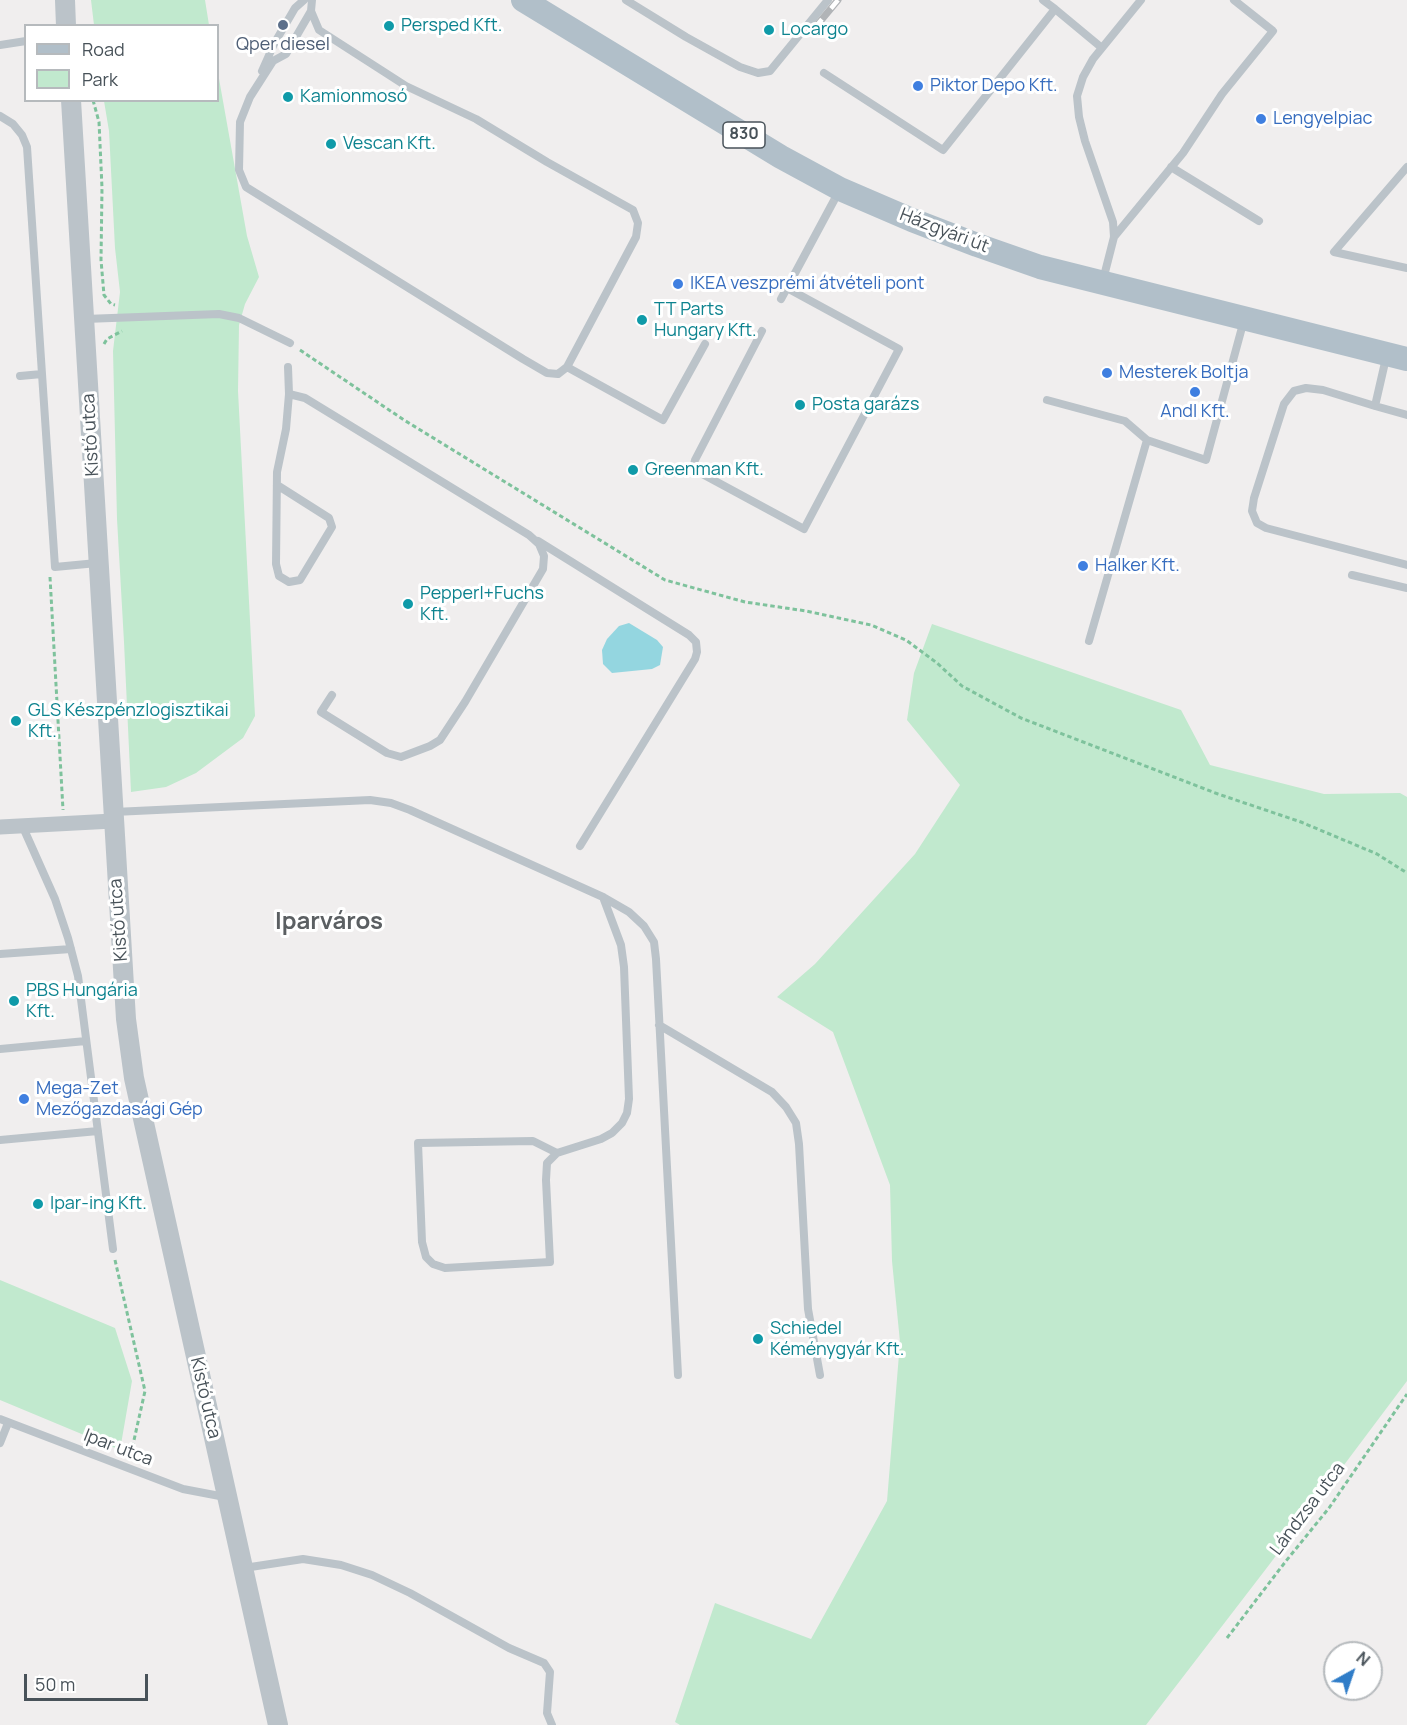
<!DOCTYPE html>
<html>
<head>
<meta charset="utf-8">
<style>
	body { margin:0 }
	#map { position:relative; width:1407px; height:1725px; overflow:hidden; background:#f0eeee; font-family:Manrope,sans-serif }
	canvas { display:block }
	.legend { position:absolute; left:24px; top:24px; width:195px; height:78px; box-sizing:border-box; background:#fff; border:2px solid #b6babd; margin:0; padding:8px 10px; list-style:none; font-size:18px; color:#485259 }
	.legend li { display:flex; align-items:center; gap:12px; height:30px }
	.legend b { width:30px; border:2px solid #b6babd }
	.north { position:absolute; left:1323px; top:1641px; width:60px; height:60px; box-sizing:border-box; background:#fff; border:2px solid #b6babd; border-radius:50%; rotate:40deg; font-size:16px; font-weight:700; line-height:24px; text-align:center; color:#485259 }
	.north::after { content:''; display:block; margin:auto; width:21px; height:27px; background:#307dc8; clip-path:polygon(50% 0,100% 100%,50% 72%,0 100%) }
	.scale { position:absolute; left:24px; top:1674px; width:124px; height:27px; box-sizing:border-box; border:3px solid #485259; border-top:0; padding-left:8px; font-size:18px; line-height:21px; white-space:nowrap; color:#485259; -webkit-text-stroke:4px #fff; paint-order:stroke }
</style>
</head>
<body>
<div id="map">
<canvas width="1407" height="1725"></canvas>
<ul class="legend">
<li><b style="height:8px;background:#b1bfc9"></b>Road</li>
<li><b style="height:16px;background:#c1e9ce"></b>Park</li>
</ul>
<div class="north">N</div>
<div class="scale">50 m</div>
</div>
<script>
const g = document.querySelector('canvas').getContext('2d');
g.lineJoin = 'round';
function fillPath(path, color) { g.fillStyle = color; g.fill(path, 'evenodd'); }
const toPath = rows => new Path2D(rows.map(r => 'M' + r).join(''));
function strokePath(path, color, width, dash) { g.strokeStyle = color; g.lineWidth = width; g.lineCap = dash ? 'butt' : 'round'; g.setLineDash(dash || []); g.stroke(path); }
function label(font, color, halo, rows, align = 'center') {
  g.font = font + ' Manrope,sans-serif'; g.lineWidth = 6; g.setLineDash([]); g.textBaseline = 'middle'; g.strokeStyle = halo; g.fillStyle = color; for (const [text, x, y, turn = 0] of rows) {
    g.save(); g.translate(x, y); g.rotate((+turn || 0) * Math.PI / 180); g.textAlign = isNaN(turn) ? turn : align; if (halo) g.strokeText(text, 0, 0); g.fillText(text, 0, 0); g.restore();
  }
}
fillPath(toPath([
	[91,0,205,0,209,25,94,25],
	[218,73,247,236,259,277,245,304,239,325,238,391,255,716,243,738,196,773,166,787,131,792,124,642,117,519,113,351,120,292,115,248,109,131,104,101,218,100],
	[932,624,1181,710,1210,765,1324,794,1400,793,1407,797,1407,1381,1269,1565,1146,1725,680,1725,675,1722,715,1603,811,1639,887,1501,900,1342,892,1261,890,1185,833,1032,777,997,815,964,915,854,960,785,907,720,914,673],
	[0,1280,115,1328,132,1381,120,1450,0,1400]
]), '#c1e9ce');
fillPath(toPath([
	[629,623,657,640,663,647,660,665,652,669,612,673,603,664,602,650,607,639,619,626]
]), '#94d6e0');
strokePath(toPath([
	[93,100,99,122,102,188,101,260,104,295,111,304,115,305],
	[104,344,107,339,122,331],
	[300,350,404,420,665,580,745,602,806,611,871,625,906,640,937,663,962,686,1021,718,1218,794,1301,822,1377,854,1407,873],
	[50,577,63,810],
	[115,1260,145,1391,130,1458],
	[1227,1638,1286,1561,1329,1508,1407,1394]
]), '#7ec29c', 3, [4.5, 3]);
strokePath(toPath([
	[626,0,686,37,740,67,758,73,770,71,828,0],
	[1043,0,1055,9],
	[311,11,286,54,273,61,250,97,240,122,239,170,246,187,523,359,547,373,558,374,567,367,636,237,638,223,633,210,547,162,476,119,406,86,319,30,311,11,312,0],
	[0,45,26,41],
	[262,71,274,44,295,8,304,0],
	[824,73,943,150,1055,9,1102,48],
	[0,116,13,124,22,135,27,147,42,374],
	[1171,167,1259,221],
	[1407,167,1334,252,1407,268],
	[1114,237,1183,153,1222,94,1273,31,1234,0],
	[1103,280,1114,237,1113,222,1085,141,1079,117,1077,96,1083,77,1093,59,1141,0],
	[781,299,787,288],
	[85,319,219,314,239,318,290,343],
	[762,331,695,460,693,469,804,529,899,349,787,288,838,193],
	[1386,358,1375,406,1407,415],
	[567,367,663,420,705,344],
	[20,376,42,374,55,567,97,563],
	[289,394,305,398,529,535,539,544,544,556,543,569,465,702,440,740,430,746,401,757,387,753,321,712,332,695],
	[1047,400,1125,421,1147,440,1206,460,1244,320],
	[1375,406,1323,390,1306,388,1294,391,1284,404,1254,498,1252,511,1257,523,1266,528,1407,565],
	[277,485,329,518,332,527,300,580,289,582,279,576,276,564,277,472,286,429,289,394,288,367],
	[538,541,689,635,696,642,697,652,695,659,580,846],
	[1352,575,1407,588],
	[1089,641,1147,440],
	[114,812,370,800,391,803,410,810,603,897,629,912,644,926,654,942,656,959,678,1375],
	[22,825,55,899,68,938,78,976,113,1249],
	[0,954,71,949],
	[659,1025,772,1092,786,1107,796,1123,799,1144,808,1309,820,1375],
	[0,1049,86,1041],
	[0,1140,98,1131],
	[557,1153,533,1141,418,1143,422,1242,426,1257,433,1264,445,1268,550,1262,546,1180,547,1163,557,1153,601,1139,612,1133,622,1123,627,1113,629,1099,624,967,621,945,603,897],
	[0,1419,183,1489,225,1497],
	[0,1443,8,1423],
	[244,1568,303,1559,341,1565,372,1575,410,1593,509,1648,544,1663,550,1672,547,1713,552,1725]
]), '#bbc3c9', 8);
strokePath(toPath([
	[0,827,113,821]
]), '#bbc3c9', 15);
strokePath(toPath([
	[65,0,66,26],
	[71,100,126,1019,134,1078,278,1725]
]), '#bbc3c9', 20);
strokePath(toPath([
	[523,0,781,157,840,189,912,220,977,245,1040,267,1407,359]
]), '#b1bfc9', 24);
const rail = toPath([
	[813,30,838,0]
]);
strokePath(rail, '#b1b4b7', 7);
strokePath(rail, '#fff', 4.5, [14]);
for (const [x, y, r, color] of [
	[283,25,6,"#5c6f8a"],
	[389,26,6,"#0f9aa8"],
	[769,30,6,"#0f9aa8"],
	[918,86,6,"#3f7fe0"],
	[288,97,6,"#0f9aa8"],
	[1261,119,6,"#3f7fe0"],
	[331,144,6,"#0f9aa8"],
	[678,284,6,"#3f7fe0"],
	[642,320,6,"#0f9aa8"],
	[1107,373,6,"#3f7fe0"],
	[1195,392,6,"#3f7fe0"],
	[800,405,6,"#0f9aa8"],
	[633,470,6,"#0f9aa8"],
	[1083,566,6,"#3f7fe0"],
	[408,604,6,"#0f9aa8"],
	[16,721,6,"#0f9aa8"],
	[14,1001,6,"#0f9aa8"],
	[24,1099,6,"#3f7fe0"],
	[38,1204,6,"#0f9aa8"],
	[758,1339,6,"#0f9aa8"]
]) { const dot = new Path2D(); dot.arc(x, y, r, 0, 2 * Math.PI); g.fillStyle = color; g.fill(dot); strokePath(dot, '#fff', 2); }
for (const [x, y, w] of [
	[744,135,42]
]) { const box = new Path2D(); box.roundRect(x - w / 2, y - 13, w, 26, 4.5); g.fillStyle = '#fff'; g.fill(box); strokePath(box, '#485259', 1.5); }
label('bold 16px', '#485259', null, [
	["830",744,135]
]);
label('18px', '#0d838f', '#fff', [
	["Persped Kft.",401,26],
	["Locargo",781,30],
	["Kamionmosó",300,97],
	["Vescan Kft.",343,144],
	["TT Parts",654,310],
	["Hungary Kft.",654,331],
	["Posta garázs",812,405],
	["Greenman Kft.",645,470],
	["Pepperl+Fuchs",420,594],
	["Kft.",420,615],
	["GLS Készpénzlogisztikai",28,711],
	["Kft.",28,732],
	["PBS Hungária",26,991],
	["Kft.",26,1012],
	["Ipar-ing Kft.",50,1204],
	["Schiedel",770,1329],
	["Kéménygyár Kft.",770,1350]
], 'left');
label('18px', '#4e5e75', '#fff', [
	["Qper diesel",283,45]
]);
label('18px', '#366cbe', '#fff', [
	["Piktor Depo Kft.",930,86],
	["Lengyelpiac",1273,119],
	["IKEA veszprémi átvételi pont",690,284],
	["Mesterek Boltja",1119,373],
	["Andl Kft.",1195,412,"center"],
	["Halker Kft.",1095,566],
	["Mega-Zet",36,1089],
	["Mezőgazdasági Gép",36,1110]
], 'left');
label('18px', '#485259', '#fff', [
	["Házgyári út",944,231,21],
	["Kistó utca",91,435,-93],
	["Kistó utca",119,920,-94],
	["Kistó utca",205,1398,77],
	["Ipar utca",118,1448,21],
	["Lándzsa utca",1308,1509,-53]
]);
label('bold 24px', '#5b5f62', '#fff', [
	["Iparváros",329,922]
]);
</script>
</body>
</html>
